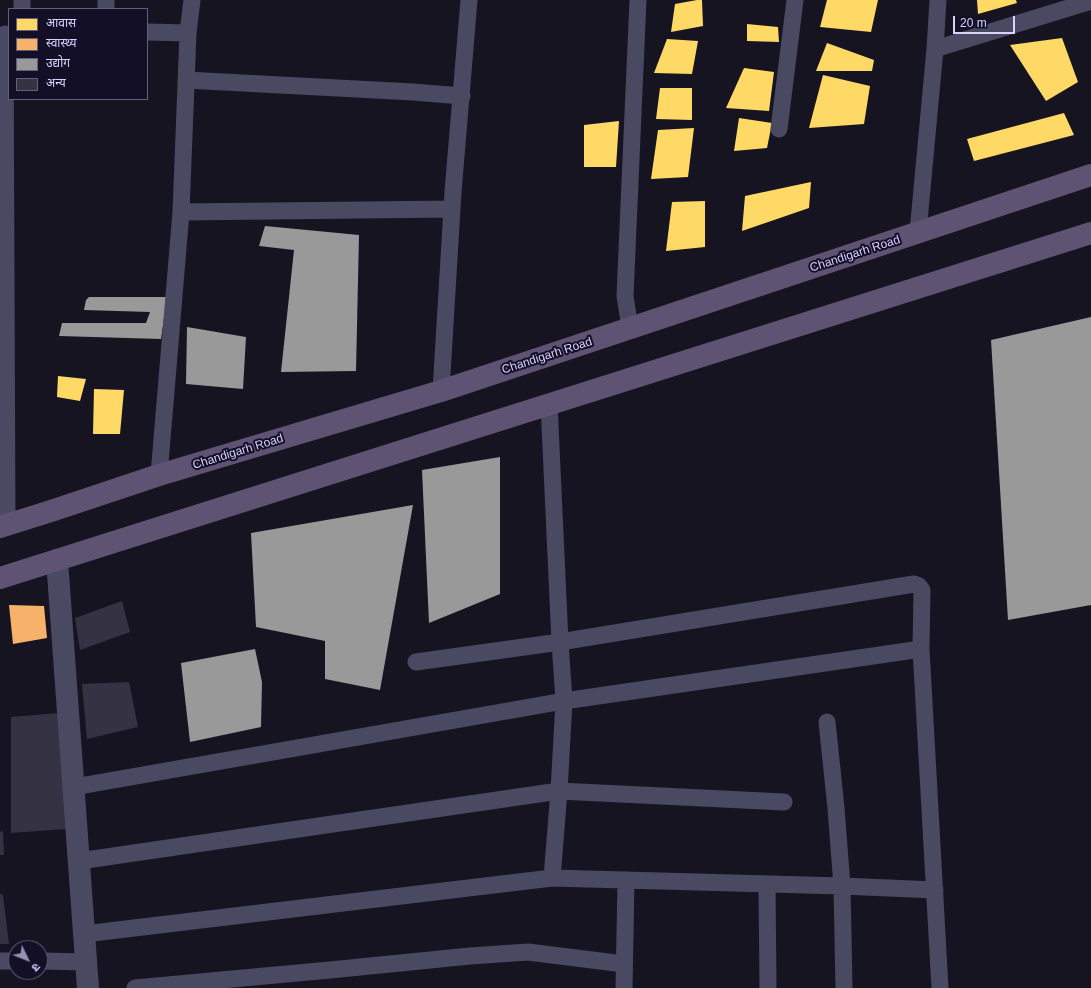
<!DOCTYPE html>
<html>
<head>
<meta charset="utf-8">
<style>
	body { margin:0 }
	#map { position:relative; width:1091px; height:988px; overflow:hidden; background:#161421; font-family:Helvetica,"Noto Sans Devanagari",sans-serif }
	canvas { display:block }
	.legend { position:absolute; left:8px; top:8px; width:140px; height:92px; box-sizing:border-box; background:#130f26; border:1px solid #625e7d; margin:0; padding:5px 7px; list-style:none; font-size:12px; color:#d9d4ff }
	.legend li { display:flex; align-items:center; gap:8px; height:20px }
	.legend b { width:20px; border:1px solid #625e7d }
	.north { position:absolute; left:8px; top:940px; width:40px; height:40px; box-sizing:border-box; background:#130f26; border:1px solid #625e7d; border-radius:50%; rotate:133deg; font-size:11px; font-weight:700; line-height:16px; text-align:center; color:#d9d4ff }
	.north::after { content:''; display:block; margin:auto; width:14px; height:18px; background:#9591b1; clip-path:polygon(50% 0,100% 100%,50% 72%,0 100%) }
	.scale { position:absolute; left:953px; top:16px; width:62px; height:18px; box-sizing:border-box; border:2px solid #d9d4ff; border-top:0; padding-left:5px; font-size:12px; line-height:14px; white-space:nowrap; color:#d9d4ff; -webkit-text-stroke:3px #130f26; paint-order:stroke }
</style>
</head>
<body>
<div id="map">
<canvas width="1091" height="988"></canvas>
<ul class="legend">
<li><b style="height:11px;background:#ffd966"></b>आवास</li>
<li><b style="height:11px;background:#f6b26b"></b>स्वास्थ्य</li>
<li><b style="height:11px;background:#999"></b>उद्योग</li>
<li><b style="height:11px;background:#343243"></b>अन्य</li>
</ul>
<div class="north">उ</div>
<div class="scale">20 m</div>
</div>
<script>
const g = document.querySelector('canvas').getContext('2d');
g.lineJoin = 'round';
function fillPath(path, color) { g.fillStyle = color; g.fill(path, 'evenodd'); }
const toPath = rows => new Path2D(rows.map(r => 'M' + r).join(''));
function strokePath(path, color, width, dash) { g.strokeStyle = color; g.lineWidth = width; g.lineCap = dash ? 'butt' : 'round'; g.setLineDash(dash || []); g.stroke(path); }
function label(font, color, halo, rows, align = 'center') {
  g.font = font + ' Helvetica,sans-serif'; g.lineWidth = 4; g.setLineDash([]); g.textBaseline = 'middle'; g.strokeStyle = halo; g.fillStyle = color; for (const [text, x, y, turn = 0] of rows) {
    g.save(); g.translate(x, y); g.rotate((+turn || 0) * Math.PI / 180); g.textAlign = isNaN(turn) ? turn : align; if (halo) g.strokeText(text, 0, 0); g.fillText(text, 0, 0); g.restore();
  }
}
fillPath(toPath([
	[697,0,702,0,703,26,671,32,675,4],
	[827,0,878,0,871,32,820,27],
	[977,0,1016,0,1017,3,978,14],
	[747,24,778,27,779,42,747,41],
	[1062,38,1078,82,1046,101,1010,45],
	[667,39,698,41,692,74,654,73],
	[827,43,874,60,872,71,816,71],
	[744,68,774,72,769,111,726,108],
	[823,75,870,86,864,124,809,128],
	[660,88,692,88,692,120,656,119],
	[1064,113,1074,135,974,161,967,139],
	[739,118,772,123,767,148,734,151],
	[619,121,616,167,584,167,584,125],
	[694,128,688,177,651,179,658,130],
	[811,182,809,208,742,231,745,196],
	[705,201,705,247,666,251,672,202],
	[58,376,86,379,80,401,57,397],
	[94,389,124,390,120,434,93,434]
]), '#ffd966');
fillPath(toPath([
	[9,605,44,606,47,638,13,644]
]), '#f6b26b');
fillPath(toPath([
	[265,226,359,235,356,371,281,372,294,250,259,246],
	[89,297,167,297,161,339,59,336,62,323,146,323,150,312,84,310,86,300],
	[1091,317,1091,605,1008,620,991,340],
	[187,327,246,337,243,389,186,384],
	[500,457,500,594,429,623,422,470],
	[413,505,380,690,325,679,325,641,256,627,251,533],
	[255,649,262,682,261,727,190,742,181,663]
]), '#999');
fillPath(toPath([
	[122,601,130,632,80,650,75,618],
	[129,682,138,727,87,739,82,684],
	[58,713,67,829,11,833,11,717],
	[3,831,4,855,0,855,0,832],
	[0,894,3,895,9,944,0,944]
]), '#343243');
strokePath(toPath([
	[22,9,22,0],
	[106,9,106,0],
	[147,32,188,33],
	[5,34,7,524],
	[935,49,1091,1],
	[186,80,413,92,462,96],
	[779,129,795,0],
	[181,212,452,209],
	[918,232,935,49,938,0],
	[630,328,625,296,638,0],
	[441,391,453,192,469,0],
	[549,404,560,642,564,701,559,791,552,878],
	[159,475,181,212,188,33,192,0],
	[416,662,560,642,914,584,919,586,922,590,921,649,940,988],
	[827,722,836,808,842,886,844,988],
	[74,787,564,701,921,649],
	[79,861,559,791,784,802],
	[767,885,768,988],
	[84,934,552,878,842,886,935,890],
	[0,961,16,961],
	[40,961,86,962],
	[135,988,330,970,470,956,528,952,624,964],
	[624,988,626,880]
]), '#4a4962', 17);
strokePath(toPath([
	[57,560,88,988]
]), '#4a4962', 22);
strokePath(toPath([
	[0,527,51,511,159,475,441,391,1091,175],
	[0,578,1091,233]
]), '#5e5373', 22);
label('12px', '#d9d4ff', '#130f26', [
	["Chandigarh Road",855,254,-18],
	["Chandigarh Road",547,356,-18],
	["Chandigarh Road",238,452,-17]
]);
</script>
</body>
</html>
